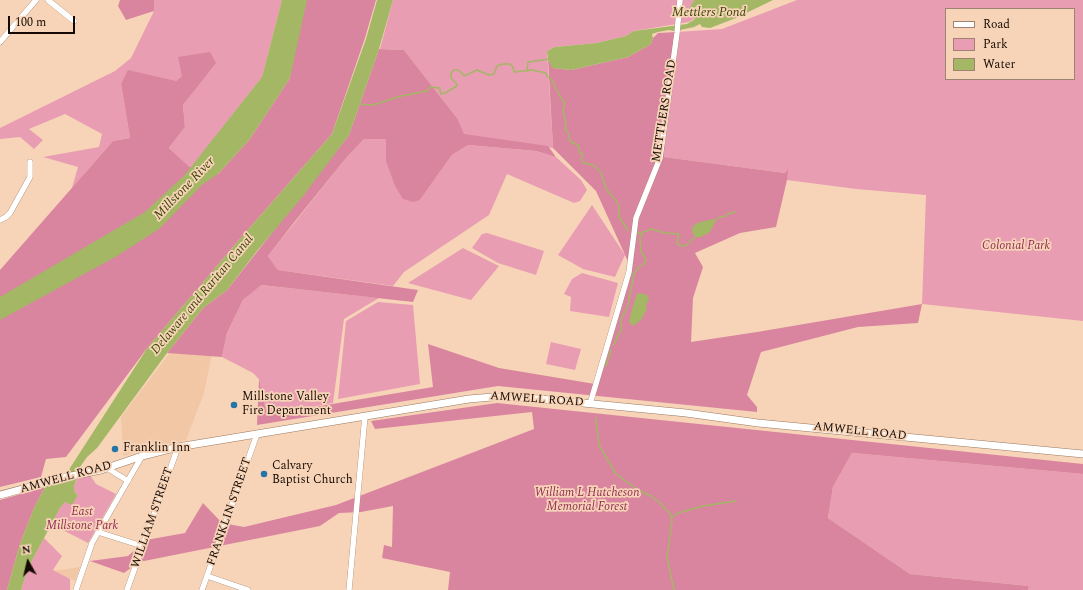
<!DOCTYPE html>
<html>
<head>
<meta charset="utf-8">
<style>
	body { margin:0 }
	#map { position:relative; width:1083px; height:590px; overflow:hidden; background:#f7d4b8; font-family:Spectral,serif }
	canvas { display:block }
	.legend { position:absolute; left:945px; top:8px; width:130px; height:72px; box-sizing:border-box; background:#f7d4b8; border:1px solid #9d8370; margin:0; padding:5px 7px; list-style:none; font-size:12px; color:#150a03 }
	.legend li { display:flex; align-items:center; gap:8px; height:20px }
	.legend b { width:20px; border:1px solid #9d8370 }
	.north { position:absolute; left:8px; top:542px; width:40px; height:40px; -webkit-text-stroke:3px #f7d4b8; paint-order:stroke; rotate:352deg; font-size:11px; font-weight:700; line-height:16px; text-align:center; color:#150a03 }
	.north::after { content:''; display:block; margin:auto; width:14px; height:18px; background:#150a03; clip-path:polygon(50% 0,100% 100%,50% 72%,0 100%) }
	.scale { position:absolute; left:8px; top:16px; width:67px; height:18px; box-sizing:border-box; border:2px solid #150a03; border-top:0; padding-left:5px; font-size:12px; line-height:14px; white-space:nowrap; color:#150a03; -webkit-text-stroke:3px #f7d4b8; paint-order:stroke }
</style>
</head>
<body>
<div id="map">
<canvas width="1083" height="590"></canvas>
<ul class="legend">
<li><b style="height:5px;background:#fff"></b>Road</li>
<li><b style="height:11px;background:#e89db3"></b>Park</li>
<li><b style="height:11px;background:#a3b765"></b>Water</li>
</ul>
<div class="north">N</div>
<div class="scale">100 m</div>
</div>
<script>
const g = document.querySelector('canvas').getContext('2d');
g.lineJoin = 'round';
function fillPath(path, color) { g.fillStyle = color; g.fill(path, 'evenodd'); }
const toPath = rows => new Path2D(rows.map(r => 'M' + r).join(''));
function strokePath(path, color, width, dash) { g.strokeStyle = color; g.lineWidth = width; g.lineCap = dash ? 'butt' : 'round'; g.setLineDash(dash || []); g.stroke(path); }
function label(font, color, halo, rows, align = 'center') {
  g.font = font + ' Spectral,serif'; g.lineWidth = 3.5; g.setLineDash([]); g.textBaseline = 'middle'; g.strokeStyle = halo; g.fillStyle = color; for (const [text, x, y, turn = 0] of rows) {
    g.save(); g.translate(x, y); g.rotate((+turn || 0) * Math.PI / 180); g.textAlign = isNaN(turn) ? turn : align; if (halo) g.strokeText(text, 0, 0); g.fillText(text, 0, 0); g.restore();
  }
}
fillPath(toPath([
	[200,313,214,344,204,393,186,440,150,448,123,456,121,417],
	[80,567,75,581,53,571]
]), '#f1c7a6');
fillPath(toPath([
	[154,0,282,0,262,77,191,168,169,148,185,127,183,105,215,63,182,76,176,81,121,84,130,138,113,141,72,188,78,167,43,157,99,147,102,134,65,114,29,129,43,140,34,149,20,137,0,139,0,128,115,71,131,58,154,11],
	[393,0,694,0,690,7,691,13,695,18,689,22,634,31,626,36,597,43,555,47,547,51,553,148,460,138,457,118,404,50,380,49],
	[797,0,1083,0,1083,321,922,304,926,195,856,189,787,180,787,169,785,173,664,157,670,84,677,32,722,29],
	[946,9,1074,9,1074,79,946,79],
	[364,139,386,139,386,150,420,200,452,155,468,145,536,151,556,157,581,180,587,190,580,201,574,203,507,174,489,215,404,272,393,286,278,270,268,256,347,157],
	[592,205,625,255,615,277,583,269,558,255],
	[487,233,544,251,536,275,498,263,472,248,482,234],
	[463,248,499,266,471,300,408,283],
	[582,273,618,283,609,317,570,311,571,297,564,294,572,279],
	[260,285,379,298,344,319,333,403,267,415,259,379,253,373,222,357,227,333,243,300],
	[378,302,413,305,420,384,338,399,346,321],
	[551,342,581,349,575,370,546,364],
	[852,453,1083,474,1083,590,1028,590,1029,586,910,574,828,518,833,487],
	[90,475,96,484,116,494,88,543,51,524,60,508,65,502,72,504,78,495,75,493,74,487,78,476],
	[44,538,62,556,53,570,70,579,70,590,21,590,28,568]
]), '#e89db3');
fillPath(toPath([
	[120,0,154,0,154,11,126,20,118,6],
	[297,0,376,0,365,38,332,134,239,240,148,347,66,457,46,459,41,477,0,487,0,270,113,141,130,138,121,84,128,70,176,81,182,76,178,57,210,52,216,63,183,105,185,127,169,148,191,168,218,174,249,140,290,78],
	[677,32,670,84,664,157,785,173,788,168,787,180,776,227,740,233,695,253,703,267,693,298,691,342,757,332,922,304,918,323,858,327,761,352,747,395,757,407,757,412,498,386,257,425,259,379,267,415,433,387,428,344,499,368,595,384,630,266,596,191,553,148,548,59,553,68,571,70,628,57,651,44,653,38,658,33],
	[379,49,404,50,457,118,464,134,548,146,556,157,536,151,468,145,452,155,420,200,413,202,403,199,395,186,386,161,386,139,364,139,347,157,296,220,268,256,278,270,418,290,413,302,261,285,243,300,227,333,222,357,167,353,203,308,227,290,349,135],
	[497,403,1083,464,1083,474,852,453,833,487,828,518,910,574,1029,586,1028,590,448,590,450,572,382,558,384,545,392,547,393,506,361,512,339,513,320,526,139,562,124,573,90,561,128,556,146,540,185,533,203,503,222,523,244,527,336,505,534,429,532,412,375,429,371,421],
	[45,487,34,508,20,544,7,590,0,590,0,500]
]), '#da859f');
fillPath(toPath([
	[282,0,307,0,290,78,249,140,218,174,203,184,159,229,117,256,0,320,0,297,145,212,177,182,183,177,262,77],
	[377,0,393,0,379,49,349,135,304,195,257,251,227,290,203,308,167,353,97,448,87,457,80,467,74,487,75,493,78,495,72,505,65,502,60,508,28,568,21,590,7,590,20,544,34,508,45,487,61,482,148,347,239,240,332,134,366,39],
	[694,0,773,0,736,18,710,28,702,27,700,24,694,27,680,30,674,31,669,30,658,32,652,34,653,38,651,44,628,57,571,70,552,68,548,59,547,51,555,47,597,43,626,36,634,31,687,24,695,19,691,13,690,7],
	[714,219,716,221,710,232,701,237,696,237,693,234,692,229,694,225,700,222],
	[640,293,647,295,649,299,646,305,647,309,641,320,633,326,629,322,631,313,636,297,637,294]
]), '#a3b765');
strokePath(toPath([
	[527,71,528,62,550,59],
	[359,104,373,105,401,96,427,91,430,87,440,88,440,91,441,94,445,93,457,86,456,83,451,78,451,73,454,70,458,70,462,73,464,76,477,70,489,75,494,74,497,66,503,64,510,64,513,67,514,72,532,70,546,73,547,76,554,82,554,85,561,98,565,103,563,110,566,124,565,129,568,132,570,141,579,146,579,152,582,153,583,155,581,159,583,163,593,165,600,171,607,190,615,199,619,206,619,217,628,230],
	[714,221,720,217,726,216,727,214,735,212],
	[642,234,643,232,652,229,665,233,679,234,677,243,678,245,685,246,696,236],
	[613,345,615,343,618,335,621,331,621,320,628,305,634,274,639,267,645,263,646,259,641,252,640,238,642,234,637,232],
	[606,366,611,350],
	[596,418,599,445,616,474,638,490,651,496,660,503,671,515,672,522,667,557,674,590],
	[671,518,678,513,703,506,736,501]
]), '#a3b765', 1.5);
const minor = toPath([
	[48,0,74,21],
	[0,42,36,0],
	[0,220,6,217,10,213,30,177,30,162],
	[590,404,629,272,636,218,660,158,677,33,680,0],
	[107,468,128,481],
	[98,532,142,546],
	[207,576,248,590],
	[76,590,92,543,142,456],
	[127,590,178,447],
	[202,590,257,434],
	[349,590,365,416]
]);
const major = toPath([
	[0,495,71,476,101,470,142,456,178,447,469,399,492,397,514,397,552,400,686,413,758,423,1083,454]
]);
strokePath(minor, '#99795f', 6);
strokePath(major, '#99795f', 8);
strokePath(minor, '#fff', 5.5);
strokePath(major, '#fff', 7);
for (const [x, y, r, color] of [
	[234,405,4,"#2475a7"],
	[115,449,4,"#2475a7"],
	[264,474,4,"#2475a7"]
]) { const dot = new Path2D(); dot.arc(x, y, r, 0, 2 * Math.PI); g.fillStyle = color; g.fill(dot); strokePath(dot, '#f7d4b8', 1.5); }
label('12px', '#150a03', '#f7d4b8', [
	["METTLERS ROAD",665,111,-81],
	["AMWELL ROAD",537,400,4],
	["AMWELL ROAD",860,432,6],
	["AMWELL ROAD",66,478,-15],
	["FRANKLIN STREET",230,512,-71],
	["WILLIAM STREET",153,518,-71]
]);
label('italic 12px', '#902c53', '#f7d4b8', [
	["Colonial Park",1016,247],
	["William L Hutcheson",587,494],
	["Memorial Forest",587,508],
	["East",82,513],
	["Millstone Park",82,527]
]);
label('12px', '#150a03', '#f7d4b8', [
	["Millstone Valley",242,398],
	["Fire Department",242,412],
	["Franklin Inn",123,449],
	["Calvary",272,467],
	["Baptist Church",272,481]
], 'left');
label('italic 13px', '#394405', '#f7d4b8', [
	["Mettlers Pond",709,13],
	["Millstone River",185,189,-46],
	["Delaware and Raritan Canal",203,295,-50]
]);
</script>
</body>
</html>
